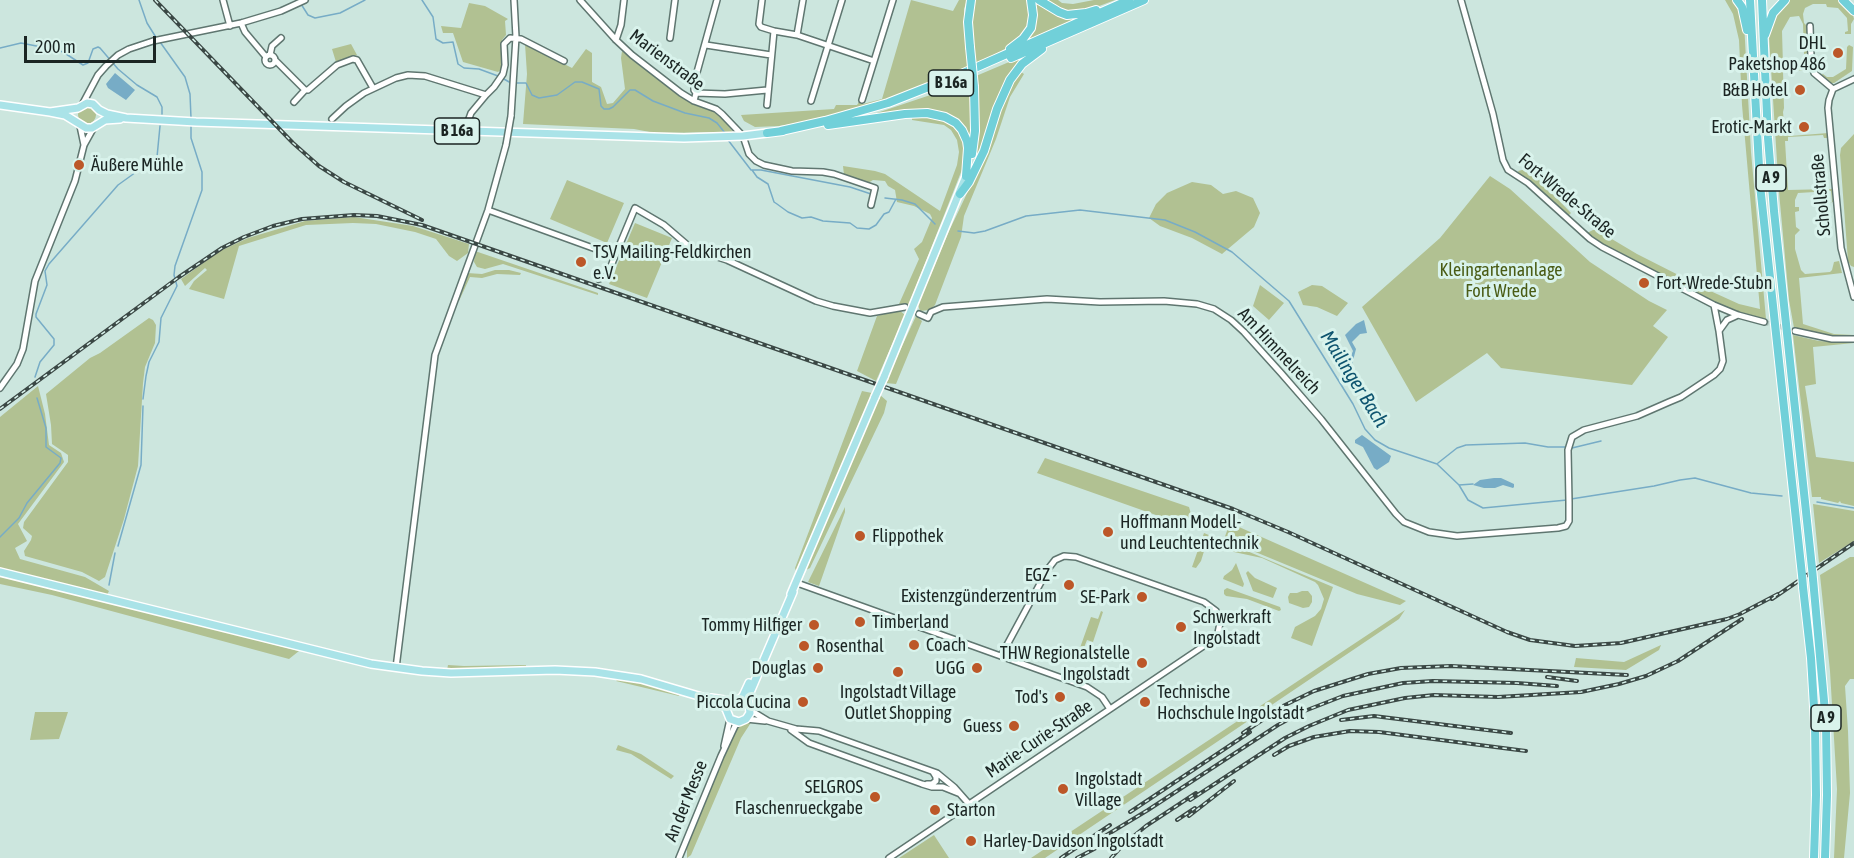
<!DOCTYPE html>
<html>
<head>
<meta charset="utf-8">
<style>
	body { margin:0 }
	#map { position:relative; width:1854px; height:858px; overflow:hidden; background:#cce6de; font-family:"Asap Condensed",sans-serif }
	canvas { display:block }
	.scale { position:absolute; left:24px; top:36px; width:132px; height:27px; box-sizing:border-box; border:3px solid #1b2523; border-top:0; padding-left:8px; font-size:18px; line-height:21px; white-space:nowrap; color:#1b2523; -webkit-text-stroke:4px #d9f3ec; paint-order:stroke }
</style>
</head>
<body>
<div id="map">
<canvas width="1854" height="858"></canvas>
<div class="scale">200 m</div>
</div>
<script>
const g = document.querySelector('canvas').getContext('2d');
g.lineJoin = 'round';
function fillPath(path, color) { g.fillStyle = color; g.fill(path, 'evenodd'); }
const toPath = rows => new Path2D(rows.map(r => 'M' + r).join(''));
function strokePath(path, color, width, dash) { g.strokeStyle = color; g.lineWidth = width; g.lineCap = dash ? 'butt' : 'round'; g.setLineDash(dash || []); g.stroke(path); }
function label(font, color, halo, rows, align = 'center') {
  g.font = font + ' "Asap Condensed",sans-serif'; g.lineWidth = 6; g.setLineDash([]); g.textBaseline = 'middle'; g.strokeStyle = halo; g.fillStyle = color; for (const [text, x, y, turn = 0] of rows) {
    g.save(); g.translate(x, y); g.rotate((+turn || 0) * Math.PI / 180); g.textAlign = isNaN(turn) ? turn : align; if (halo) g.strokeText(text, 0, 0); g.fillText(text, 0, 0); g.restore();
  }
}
fillPath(toPath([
	[911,0,953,11,959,0,967,0,964,9,964,20,968,67,884,101,811,121,779,126,755,127,744,121,741,115,834,109,836,105,857,105,859,102,863,104,882,99],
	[974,0,1028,0,1031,8,1027,30,1014,44,975,65,971,10],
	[1033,0,1036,0,1047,8,1083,17,1022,44,1031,34],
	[1044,0,1058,0,1062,3,1073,4,1094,0,1115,0,1094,8,1070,12,1059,10],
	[1725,0,1735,0,1740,8,1744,22,1751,152,1766,319,1735,313,1702,297,1685,287,1611,250,1587,233,1595,229,1637,254,1706,289,1739,304,1760,309,1742,105,1739,40,1733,14],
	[1789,0,1838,0,1852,12,1854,19,1851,24,1851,34,1845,34,1845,32,1848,31,1847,18,1838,8,1827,7,1826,4,1813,4,1805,8,1803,14,1804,23,1807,26,1808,53,1804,54,1803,24,1799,16,1790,17,1782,31,1783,66,1786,66,1787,69,1802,69,1802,65,1804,64,1804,58,1808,58,1808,70,1783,71,1784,108,1783,112,1785,134,1789,134,1790,136,1828,133,1828,138,1824,138,1823,135,1788,137,1788,141,1785,141,1788,190,1832,189,1833,202,1829,203,1832,202,1831,191,1798,193,1795,200,1795,207,1799,207,1799,211,1795,212,1796,227,1800,230,1795,235,1795,249,1801,270,1805,274,1830,272,1832,270,1834,262,1839,261,1842,273,1799,278,1803,324,1834,334,1854,335,1854,337,1826,337,1794,328,1789,300,1779,192,1769,37,1770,29,1776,14,1784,3],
	[469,3,485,6,508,19,505,21,506,35,502,40,502,69,498,72,463,62,453,33,443,33,441,26,461,28],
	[351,44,357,55,336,62,332,49],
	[525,44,572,68,586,49,592,53,592,82,601,87,607,104,613,103,625,89,621,58,622,51,692,104,714,112,724,120,733,132,655,133,634,129,523,124,527,74],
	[1849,45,1853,47,1852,71,1834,83,1829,83,1821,75,1823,74,1827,77,1833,77,1846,69,1847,47],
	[1028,54,1005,83,1001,91,992,111,979,154,973,166,978,142,979,121,976,76],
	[1021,72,1024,74,1010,97,996,139,964,216,961,237,935,305,930,310,920,311,918,305,949,231,982,162,1003,99,1018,73],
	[969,82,972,135,971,146,969,140,944,114,865,117],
	'78 115a9 9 0 1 1 18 0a9 9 0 1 1-18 0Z',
	[912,116,927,116,951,122,965,139,963,167,909,304,899,304,919,259,914,249,922,242,932,218,930,214,914,206,897,202,895,190,888,186,885,181,873,180,868,183,844,175,843,166,875,171,885,174,940,211,957,165,959,152,957,140,951,130,944,125,912,120],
	[1854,134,1854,267,1851,266,1848,261,1840,155,1841,148],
	[1522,170,1527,171,1538,179,1571,213,1568,216,1534,184,1519,174,1518,171],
	[1490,176,1510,189,1590,262,1649,301,1667,310,1653,326,1668,337,1632,385,1501,368,1487,353,1416,402,1362,307,1440,238],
	[567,180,624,203,607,243,550,219],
	[1192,182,1211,185,1223,194,1236,191,1253,198,1260,213,1254,227,1222,254,1192,238,1160,226,1149,218,1156,204,1167,193],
	[354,217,413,226,469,244,468,253,457,261,449,256,436,239,415,232,376,224,353,223,306,225,239,246,224,299,189,289,194,281,207,270,205,268,185,286,181,279,220,251,248,238,305,221],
	[635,223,672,238,647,298,609,284],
	[475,251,598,293,598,295,503,264,485,269,477,267,474,262],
	[495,270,509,270,521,273,520,275,497,274,482,278,470,277,459,301,455,300,467,273,482,274],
	[1260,285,1284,303,1269,320,1253,306],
	[1312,285,1322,286,1348,303,1337,316,1317,307,1303,305,1298,292],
	[899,310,905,315,876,381,857,371,877,316],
	[916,316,922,321,896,384,885,383],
	[149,318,153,320,156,325,155,343,145,367,143,383,138,466,124,519,105,577,99,581,82,572,25,556,24,551,31,540,32,536,23,528,24,522,68,462,68,455,52,444,51,425,46,394,90,358,100,353],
	[1793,335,1819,341,1854,343,1813,347,1816,384,1805,386,1816,457,1854,462,1854,506,1841,503,1840,501,1838,503,1821,499,1821,497,1812,497],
	[38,386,45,414,49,445,61,453,64,462,18,524,27,541,15,548,20,559,85,577,109,591,104,601,299,651,289,659,52,595,0,584,0,417],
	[862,391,872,393,796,571,795,568],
	[880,395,887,401,884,413,810,568,806,570],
	[1045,458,1189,507,1191,514,1187,526,1037,473],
	[1813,504,1854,511,1854,541,1819,563],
	[845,507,845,512,819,586,808,582],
	[1230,523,1406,601,1400,605,1357,594,1224,539],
	[1204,533,1333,587,1312,646,1291,638,1295,627,1315,616,1321,609,1324,599,1318,585,1315,582,1262,558,1234,552,1225,543,1220,542,1210,544,1205,548,1201,561,1196,568,1192,567],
	[1850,557,1854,557,1854,679,1850,679,1845,686,1848,731,1850,793,1844,858,1834,858,1837,789,1830,671,1820,575],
	[1236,563,1244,584,1243,587,1223,579,1224,576,1232,570],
	[1248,571,1255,578,1277,588,1273,598,1253,591,1246,573],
	[1227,588,1280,607,1281,610,1279,611,1247,599,1226,596,1224,594,1224,590],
	[1302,591,1308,591,1312,596,1312,602,1309,607,1303,608,1289,603,1288,597,1290,593,1297,593],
	[1405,610,1399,619,1045,858,1031,858],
	[1101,611,1103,612,1093,642,1087,640,1079,660,1076,659,1091,617,1098,619],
	[1661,645,1659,650,1626,670,1574,667,1576,658,1624,662],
	[448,665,464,666,526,665,526,668,447,670],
	[619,678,657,686,680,692,679,696,616,681],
	[35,712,68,712,59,739,30,740],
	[752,721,741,738,691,855,687,858,687,848,734,732,738,726],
	[618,745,641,754,674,776,671,779,631,754,616,750],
	[934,835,949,858,899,858]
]), '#b1c192');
fillPath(toPath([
	[115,73,135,90,126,100,108,88,106,84],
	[1364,320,1367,333,1360,334,1352,342,1356,349,1348,380,1344,377,1343,374,1353,351,1345,335,1356,324],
	[1362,435,1391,456,1389,462,1377,470,1374,468,1363,447,1355,443,1355,440],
	[1494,478,1501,478,1514,484,1514,487,1513,488,1503,485,1495,488,1484,488,1473,485,1480,480]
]), '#77acc6');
strokePath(toPath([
	[139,0,147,23,157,39],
	[422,0,433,17,436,39,443,43,453,42,458,64,464,68,479,69,498,76],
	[301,4,308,15,315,18,340,13,365,0],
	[160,42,185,77,190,94,191,118],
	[0,48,21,43,57,50,63,52,83,65,88,63,93,49,98,47,100,48,118,69,137,85,157,97,162,107,162,114],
	[502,78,511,83],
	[516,83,526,83,532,95,539,98,557,95,575,82,582,82,599,89,601,106,604,109,609,109,613,107,630,90,635,90,653,101,685,113,709,118,717,123,725,133],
	[728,140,751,170,761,170,850,187,871,194],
	[752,170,757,177,768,184,774,202,777,204,788,212,802,218,811,217,823,221,850,223,857,228,869,229,876,225,884,214,889,212,896,199],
	[885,198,902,200,915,204,935,224],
	[958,231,974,233,985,231,1026,216,1080,210,1165,220,1195,232,1232,252,1289,301,1353,404,1365,429,1375,440,1389,448,1437,464,1459,485,1468,500,1483,508,1567,500],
	[35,377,40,362,54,345,54,339,36,317,36,314,47,285,45,271,49,264,118,185,157,157,160,126],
	[143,399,146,376,149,362,159,342,161,318,177,286,174,275,175,266,202,190,202,172,191,138,191,123],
	[1572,448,1601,441],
	[1438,463,1457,448,1466,445,1525,443,1548,447,1568,447],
	[1459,485,1473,484],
	[1571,499,1654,486,1680,480,1695,478,1751,493,1782,496],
	[1817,502,1854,508],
	[0,537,19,518,27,503,60,463,61,458,46,447,46,428,37,398],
	[118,546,141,465,143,406],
	[109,585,115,553]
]), '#77acc6', 1.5);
strokePath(toPath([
	[1764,322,1788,329]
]), '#a9bfb9', 5, [5, 2.5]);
const minor = toPath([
	[223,0,230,26],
	[580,0,616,40,632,55,681,93,694,101,716,109,722,114,743,136,749,154,756,161,764,165,792,171,823,172,834,174,875,188,871,205],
	[762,0,759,24,761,27,774,31,767,105],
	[1461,0,1493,114,1503,160,1508,170,1528,183,1590,239,1602,247,1714,305,1738,315,1764,322],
	[241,23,245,32,266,57],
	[1810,26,1811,57,1814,73,1833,89],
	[774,31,797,35,874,61],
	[797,35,803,0],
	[670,38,675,0],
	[616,40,621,25,624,0],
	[706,45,771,55],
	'265 60a5 5 0 1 1 10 0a5 5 0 1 1-10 0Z',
	[270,55,272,46,281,38],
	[275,60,305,90,308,90,337,65,353,59,357,60,373,88],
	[1854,79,1833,89,1829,100,1828,108,1841,248,1854,297],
	[696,93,725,94,767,90],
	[862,100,893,0],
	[694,101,696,93,694,90,694,83,717,0],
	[811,101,842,0],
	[294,102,305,90],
	[82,105,98,75,106,66,118,55,129,49,153,41,241,23,281,11,305,0],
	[511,116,516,37,514,0],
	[332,119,346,106,364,93,396,78,408,75,425,76,486,95,494,87,503,74,505,65,504,44,510,38,521,39,564,61],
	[467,124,471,113,486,95],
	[80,126,84,145],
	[488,210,615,256,635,208,664,225,692,249,727,260,816,301,833,306,870,313,905,307],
	[599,279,607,276,615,256],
	[1714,305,1719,331],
	[919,314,928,318,931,312,943,307,1047,299,1100,302,1164,301,1197,304,1214,309,1231,320,1244,332,1281,373,1321,419,1396,514,1404,522,1429,532,1457,536,1558,528,1566,526,1569,521,1569,502,1568,450,1572,437,1584,430,1637,416,1669,402,1681,397,1714,375,1720,369,1723,361,1719,331,1727,320,1738,315],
	[1795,331,1832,339,1854,339],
	[0,388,17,364,23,349,35,281,75,181,84,145,94,127],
	[797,583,1087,687,1102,697,1110,709],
	[396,668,435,355,488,210,506,145],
	[750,710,768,721,796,729,819,731,937,773,954,787,969,804],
	[746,719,765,721],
	[791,730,809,743,922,784,932,787,943,787,958,793],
	[724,746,730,719],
	[927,784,932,784,936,781,936,777,933,772],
	[679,858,721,756,735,726,739,722],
	[889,858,1211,641,1218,633,1220,623,1216,611,1204,602,1076,557,1064,556,1055,560,1048,569,1001,656]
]);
const major = toPath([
	[0,105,50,112,65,115,86,128,92,128,105,120,120,119],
	[50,112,78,108,87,103,93,104,99,110,107,114,126,118,196,122,684,138,743,136,767,133],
	[884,377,966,176],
	[0,572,371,664,422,671,451,673,555,670,595,672,641,679,702,697,723,706,726,709,730,719,739,722,746,719,750,713,748,698,751,690,793,592],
	[791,594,875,397],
	[711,698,731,701,740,699,743,696,749,683]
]);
const highway = toPath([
	[1039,0,1059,12,1067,15,1086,13,1096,10],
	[1737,0,1742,7,1747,30],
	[1750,0,1760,185,1802,575],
	[1762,0,1768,138,1774,211,1812,568],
	[1843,0,1854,11],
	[1765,35,1773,13,1785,0],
	[970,47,968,22,971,0],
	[1010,49,1023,39,1031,28,1033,15,1031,0],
	[1011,58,1144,0],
	[828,125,905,114,927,113,945,117,956,123,962,130,967,141,968,148,966,176],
	[781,131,825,121,888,103,959,75,1129,0],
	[767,133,783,131],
	[972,154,975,131,974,87],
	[960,194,969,182,984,151,997,109,1010,80,1022,64,1042,49],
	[1813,579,1826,723,1827,795,1825,858],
	[1803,587,1811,658,1815,723,1816,795,1814,858]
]);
strokePath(minor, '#5f7670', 8);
strokePath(major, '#fff', 10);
strokePath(highway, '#fff', 10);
strokePath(minor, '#fff', 5);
strokePath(major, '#aae3e8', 7);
strokePath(highway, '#71d0d9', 8);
const rail = toPath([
	[155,0,293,143,319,166,344,182,422,220],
	[0,409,179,277,222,248,244,237,273,226,302,219,354,215,377,216,422,225,445,233,1233,509,1288,532,1507,632,1530,640,1575,646,1621,643,1727,619,1740,614,1778,594],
	[1772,599,1854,543],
	[1547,677,1577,681],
	[1341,720,1374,716,1511,733],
	[1243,733,1283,706,1314,691,1368,674,1401,668,1451,666,1627,675],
	[1274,755,1289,746,1314,737,1350,731,1379,732,1526,751],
	[1190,800,1285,738,1309,726,1348,710,1405,698,1434,695,1498,697,1581,692,1619,684,1646,676,1678,661,1742,619],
	[1130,812,1250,732],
	[1189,816,1234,781],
	[1177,820,1195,808],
	[1105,836,1148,810,1278,725,1302,712,1343,696,1403,683,1433,681,1517,683,1557,686],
	[1061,858,1110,825],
	[1077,858,1115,838],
	[1111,858,1123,845,1146,826,1196,793]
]);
strokePath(rail, '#3b4845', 4);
strokePath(rail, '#d9f3ec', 1.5, [4.5]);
const minorBridge = toPath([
	[506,145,511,116]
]);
const majorBridge = toPath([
	[875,397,884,377]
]);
const highwayBridge = toPath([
	[970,47,974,87],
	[1812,568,1813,579],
	[1802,575,1803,587]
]);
strokePath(minorBridge, '#5f7670', 8, []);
strokePath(majorBridge, '#fff', 10, []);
strokePath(highwayBridge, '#fff', 10, []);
strokePath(minorBridge, '#fff', 5);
strokePath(majorBridge, '#aae3e8', 7);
strokePath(highwayBridge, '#71d0d9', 8);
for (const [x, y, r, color] of [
	[1838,53,6,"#bc5728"],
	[1800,90,6,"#bc5728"],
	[1804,127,6,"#bc5728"],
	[79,165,6,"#bc5728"],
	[581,262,6,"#bc5728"],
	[1644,283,6,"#bc5728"],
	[1108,532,6,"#bc5728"],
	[860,536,6,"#bc5728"],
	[1069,585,6,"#bc5728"],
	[1142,597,6,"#bc5728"],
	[860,622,6,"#bc5728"],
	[814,625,6,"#bc5728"],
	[1181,627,6,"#bc5728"],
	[914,645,6,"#bc5728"],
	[804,646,6,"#bc5728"],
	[1142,663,6,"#bc5728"],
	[818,668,6,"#bc5728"],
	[977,668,6,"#bc5728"],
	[898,672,6,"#bc5728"],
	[1060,697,6,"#bc5728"],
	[803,702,6,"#bc5728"],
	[1145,702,6,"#bc5728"],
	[1014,726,6,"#bc5728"],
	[1063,789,6,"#bc5728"],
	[875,797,6,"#bc5728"],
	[935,810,6,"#bc5728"],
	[971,841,6,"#bc5728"]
]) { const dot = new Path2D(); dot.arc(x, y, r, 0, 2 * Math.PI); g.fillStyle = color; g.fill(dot); strokePath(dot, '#d9f3ec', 2); }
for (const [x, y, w] of [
	[951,83,45],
	[457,131,45],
	[1771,178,30],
	[1826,718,30]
]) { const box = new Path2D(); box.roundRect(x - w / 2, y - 13, w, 26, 4.5); g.fillStyle = '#d9f3ec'; g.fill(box); strokePath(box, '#1b2523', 1.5); }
label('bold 16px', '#1b2523', null, [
	["B 16a",951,83],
	["B 16a",457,131],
	["A 9",1771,178],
	["A 9",1826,718]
]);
label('18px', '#1b2523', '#d9f3ec', [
	["DHL",1826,43],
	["Paketshop 486",1826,64],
	["B&B Hotel",1788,90],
	["Erotic-Markt",1792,127],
	["Äußere Mühle",91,165,"left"],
	["TSV Mailing-Feldkirchen",593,252,"left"],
	["e.V.",593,273,"left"],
	["Fort-Wrede-Stubn",1656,283,"left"],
	["Hoffmann Modell-",1120,522,"left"],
	["und Leuchtentechnik",1120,543,"left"],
	["Flippothek",872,536,"left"],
	["EGZ -",1057,575],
	["Existenzgünderzentrum",1057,596],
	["SE-Park",1130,597],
	["Schwerkraft",1193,617,"left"],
	["Ingolstadt",1193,638,"left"],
	["Timberland",872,622,"left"],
	["Tommy Hilfiger",802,625],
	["Coach",926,645,"left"],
	["Rosenthal",816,646,"left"],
	["THW Regionalstelle",1130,653],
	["Ingolstadt",1130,674],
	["Douglas",806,668],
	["UGG",965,668],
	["Ingolstadt Village",898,692,"center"],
	["Outlet Shopping",898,713,"center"],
	["Technische",1157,692,"left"],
	["Hochschule Ingolstadt",1157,713,"left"],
	["Tod's",1048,697],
	["Piccola Cucina",791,702],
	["Guess",1002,726],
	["Ingolstadt",1075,779,"left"],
	["Village",1075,800,"left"],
	["SELGROS",863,787],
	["Flaschenrueckgabe",863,808],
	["Starton",947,810,"left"],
	["Harley-Davidson Ingolstadt",983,841,"left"]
], 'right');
label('18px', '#1b2523', '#d9f3ec', [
	["Marienstraße",667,60,37],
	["Schollstraße",1821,195,-95],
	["Fort-Wrede-Straße",1567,196,40],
	["Am Himmelreich",1279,351,47],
	["Marie-Curie-Straße",1039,739,-34],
	["An der Messe",686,801,-68]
]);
label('18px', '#4a5c15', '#d9f3ec', [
	["Kleingartenanlage",1501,270],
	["Fort Wrede",1501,291]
]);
label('italic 20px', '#0e546f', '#d9f3ec', [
	["Mailinger Bach",1354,379,58]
]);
</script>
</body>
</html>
